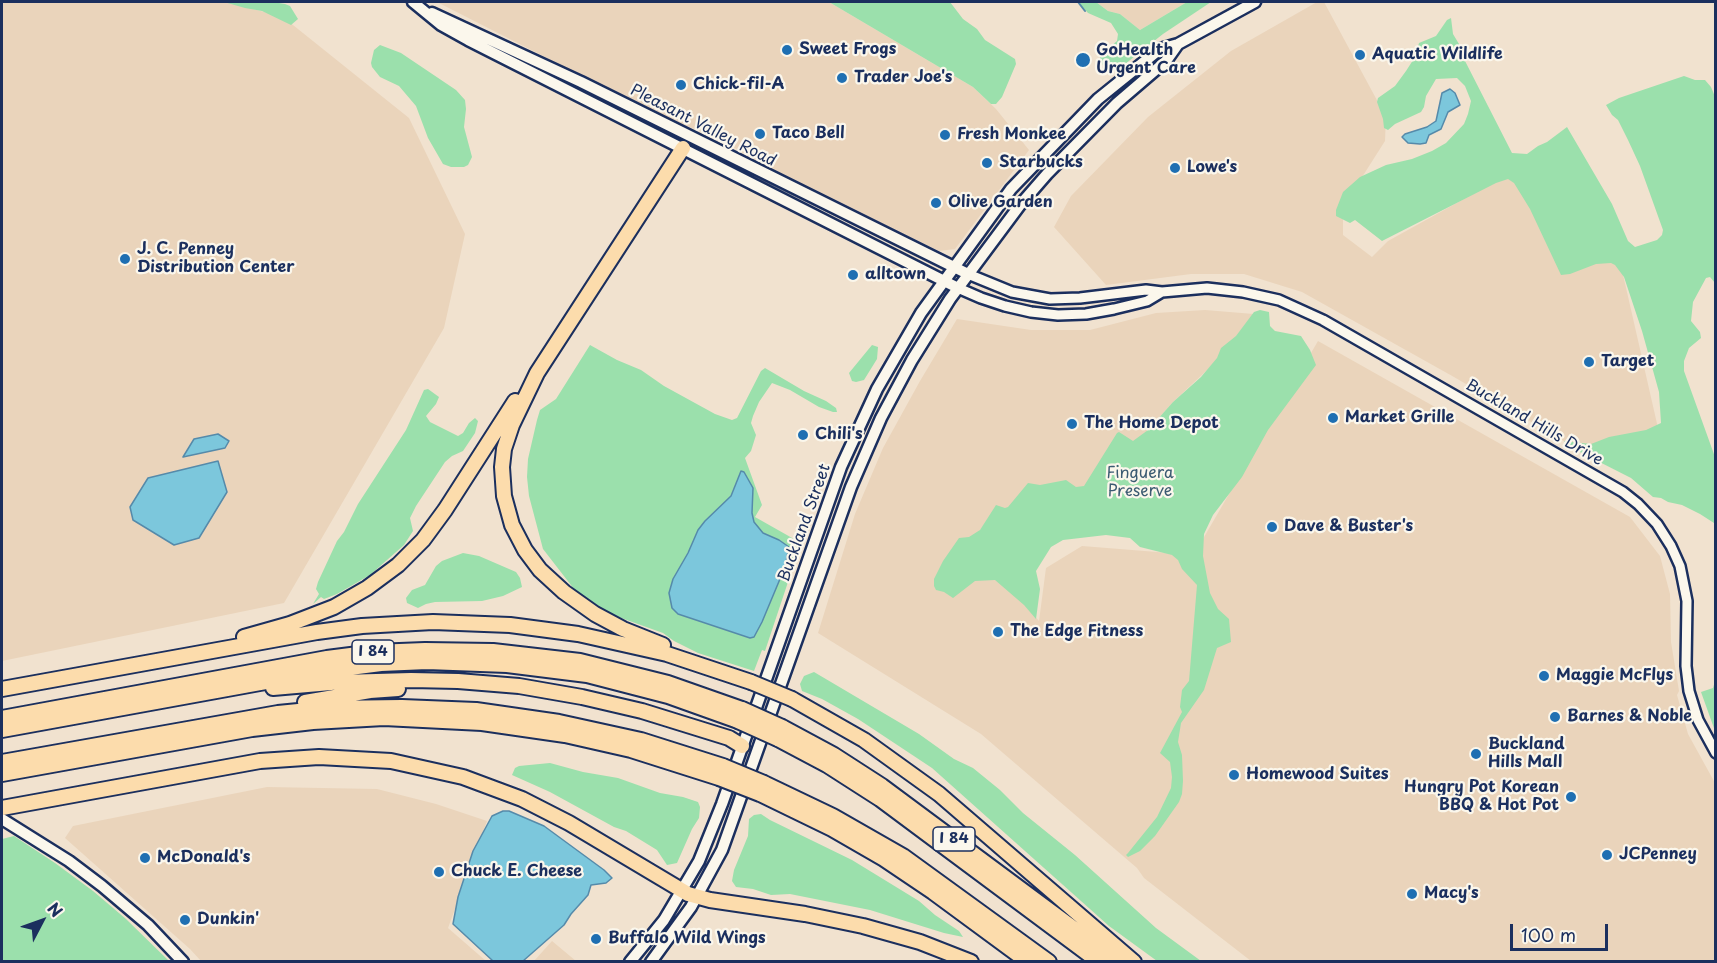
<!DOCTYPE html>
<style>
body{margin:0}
#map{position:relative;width:1717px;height:963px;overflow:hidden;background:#f1e2cf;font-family:"Playpen Sans",sans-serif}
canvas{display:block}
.frame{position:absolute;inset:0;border:3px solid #1b2f5e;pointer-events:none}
.north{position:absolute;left:12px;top:891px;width:60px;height:60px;-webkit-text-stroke:4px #fbf7ec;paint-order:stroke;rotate:49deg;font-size:16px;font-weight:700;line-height:24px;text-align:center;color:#1b2f5e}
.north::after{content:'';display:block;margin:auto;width:21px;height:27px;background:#1b2f5e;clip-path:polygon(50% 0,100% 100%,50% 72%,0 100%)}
.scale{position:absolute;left:1510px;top:924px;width:98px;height:27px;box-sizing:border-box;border:3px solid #1b2f5e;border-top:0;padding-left:8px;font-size:18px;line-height:21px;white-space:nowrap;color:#1b2f5e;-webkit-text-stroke:4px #fbf7ec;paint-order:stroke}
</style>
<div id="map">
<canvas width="1717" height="963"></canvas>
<div class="frame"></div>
<div class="north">N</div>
<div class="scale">100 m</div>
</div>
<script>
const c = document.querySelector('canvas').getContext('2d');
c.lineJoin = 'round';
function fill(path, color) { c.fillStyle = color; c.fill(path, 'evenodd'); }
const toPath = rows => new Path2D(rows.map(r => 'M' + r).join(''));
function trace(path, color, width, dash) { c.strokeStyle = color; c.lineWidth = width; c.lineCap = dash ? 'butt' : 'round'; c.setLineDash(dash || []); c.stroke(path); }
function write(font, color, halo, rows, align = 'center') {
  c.font = font + ' "Playpen Sans",sans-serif'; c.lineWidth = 4.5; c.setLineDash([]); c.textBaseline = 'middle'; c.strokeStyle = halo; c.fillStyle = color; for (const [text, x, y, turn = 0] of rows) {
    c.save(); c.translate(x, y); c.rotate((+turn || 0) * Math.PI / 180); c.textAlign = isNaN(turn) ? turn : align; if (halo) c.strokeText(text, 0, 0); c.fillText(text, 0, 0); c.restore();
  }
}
const built = toPath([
 [2,2,227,2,283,17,409,118,465,234,444,328,284,603,2,661],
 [437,2,829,2,973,87,996,109,1029,150,955,249,939,251,798,183,798,184,714,136,665,118],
 [1096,2,1187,2,1140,30,1120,14,1108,11],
 [1317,2,1324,2,1386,117,1385,141,1343,207,1343,235,1372,257,1388,241,1511,173,1619,257,1658,428,1593,458,1454,377,1302,292,1244,274,1191,274,1106,285,1054,227,1071,196,1148,117,1231,51],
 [1205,310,1266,315,1173,402,1148,430,1123,453,1084,498,1005,510,995,509,975,538,962,583,998,574,1039,621,1046,568,1082,546,1182,554,1200,544,1318,341,1630,517,1660,556,1670,594,1671,642,1679,691,1677,695,1688,734,1715,783,1715,961,1251,961,1144,878,1137,868,981,734,818,633,855,514,883,448,920,381,957,319,1031,330,1090,330,1156,313],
 [267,787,377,789,436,804,487,821,448,928,486,961,201,961,190,949,65,838,73,826],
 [552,941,576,961,534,961]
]);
const green = toPath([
 [224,2,273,2,285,4,290,6,298,19,291,25,262,11,245,8],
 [829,2,950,2,963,19,977,29,985,40,1015,59,1016,64,1002,97,996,104,991,104,973,87],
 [1078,2,1096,2,1108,11,1120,14,1140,30,1187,2,1211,2,1163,34,1120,68,1108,70,1100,62,1100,55,1117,41,1118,34,1111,23,1088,13],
 [1451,18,1453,34,1462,49,1464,59,1512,153,1527,154,1538,146,1547,142,1567,127,1612,204,1628,241,1635,247,1657,240,1662,235,1663,230,1640,166,1628,140,1618,120,1612,115,1606,105,1619,98,1684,76,1695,80,1705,80,1711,87,1716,99,1715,283,1710,277,1706,278,1693,302,1691,321,1700,332,1701,338,1689,348,1684,361,1684,371,1715,457,1715,530,1714,523,1700,514,1682,505,1668,502,1661,498,1653,497,1631,478,1568,446,1564,441,1591,444,1609,437,1646,430,1661,423,1659,392,1642,331,1624,277,1615,265,1611,263,1596,264,1570,274,1561,275,1530,209,1514,183,1508,179,1496,183,1382,241,1355,220,1350,223,1336,216,1336,210,1343,192,1360,177,1386,165,1412,159,1432,151,1446,143,1464,124,1468,114,1471,101,1465,86,1457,78,1436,79,1426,96,1424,107,1421,112,1395,124,1388,130,1384,128,1383,119,1377,102,1378,98,1395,86,1406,71,1415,57,1419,43,1436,36,1447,20],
 [380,45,401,53,456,90,465,100,466,109,464,127,472,157,468,165,464,167,451,167,443,164,428,138,416,106,399,86,380,77,372,67,371,63,374,50],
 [1260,310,1269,312,1270,326,1275,331,1301,336,1310,350,1316,365,1268,430,1242,477,1213,515,1204,534,1203,556,1210,593,1218,609,1229,619,1231,642,1217,648,1204,690,1181,723,1178,742,1182,755,1183,781,1182,794,1179,802,1155,836,1140,851,1128,857,1126,855,1128,853,1157,817,1171,788,1172,777,1170,762,1160,753,1182,712,1180,707,1182,690,1189,681,1197,585,1182,569,1178,560,1172,555,1140,547,1130,538,1106,535,1063,540,1051,547,1036,571,1040,589,1036,619,1024,605,995,580,975,581,953,598,944,592,936,590,934,586,934,579,943,561,959,538,969,537,980,530,996,505,1005,508,1008,507,1028,483,1040,485,1066,480,1076,487,1084,486,1117,433,1119,432,1133,441,1148,430,1173,402,1201,377,1217,358,1221,348,1236,336,1254,312],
 [590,345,617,360,641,370,664,386,715,414,732,420,737,418,761,371,765,368,804,391,826,401,836,408,837,412,833,412,819,407,790,390,772,383,759,402,753,416,751,423,756,435,751,451,745,458,762,505,755,517,801,543,765,651,762,650,754,671,698,653,674,641,663,633,610,614,574,589,543,549,529,496,527,477,528,459,537,420,540,410,556,399],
 [872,345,878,347,877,359,864,380,856,382,852,381,849,373],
 [428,389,439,397,436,404,426,416,430,422,458,436,463,433,469,423,475,418,478,421,475,433,463,451,452,456,445,462,416,506,410,518,413,531,404,545,370,575,337,594,324,599,321,597,313,604,319,594,316,589,318,582,337,541,344,532,358,504,406,430,424,390],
 [463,553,479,556,516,572,520,578,522,587,503,596,482,601,435,602,426,604,418,608,407,603,406,598,412,590,425,585,436,566,442,561],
 [814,672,919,734,954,759,973,768,1000,790,1023,813,1075,855,1156,928,1201,961,1157,961,1109,926,932,768,858,719,822,699,802,691,800,684,804,676],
 [1715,681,1715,731,1701,692,1713,688],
 [550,763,583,772,618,778,660,793,683,797,698,802,700,807,699,818,692,829,677,863,667,865,657,850,626,831,614,827,550,792,512,775,515,768,519,766],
 [761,814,770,820,852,860,919,901,935,915,959,931,963,937,944,933,870,910,790,894,771,895,753,889,736,887,732,881,734,870,748,836,749,819,754,815],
 [14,836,55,863,93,891,126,919,169,961,2,961,2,839]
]);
const water = toPath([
 [1450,89,1455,93,1460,105,1448,112,1441,129,1429,135,1426,143,1420,144,1408,143,1402,137,1405,134,1427,127,1436,121,1442,93,1450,89],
 [218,434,229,441,225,448,183,457,194,439,218,434],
 [218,461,227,492,199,538,174,545,133,520,130,507,148,478,218,461],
 [741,471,744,472,753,488,752,513,754,522,763,533,779,540,789,547,785,567,762,622,754,637,750,638,678,614,672,608,669,593,673,579,688,553,698,530,705,521,731,496,741,471],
 [503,811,509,811,544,826,604,870,612,878,606,883,591,885,588,895,571,914,564,925,523,961,493,961,453,924,458,897,473,851,492,816,503,811]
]);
const stream = toPath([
 [1078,2,1085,11]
]);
const tertiary = toPath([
 [968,274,1012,292,1050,299,1080,298,1146,290,1162,292,1207,288,1243,292,1279,300,1323,320,1623,492,1638,504,1657,524,1671,546,1680,566,1687,601,1686,666,1689,691,1698,720,1716,753],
 [958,288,981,298,1005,306,1031,312,1058,315,1086,314,1114,309,1147,301,1162,292]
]);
const secondary = toPath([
 [413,2,441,25,468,40,958,288],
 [432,13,581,82,968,274],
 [2,819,69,861,102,886,148,925,183,962],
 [630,962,664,920,699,861,722,804,841,467,877,389,921,313,1011,189,1098,99,1160,49,1178,44,1255,2],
 [651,962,691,907,722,850,851,487,881,418,912,360,950,299,1020,205,1047,174,1117,103,1166,61,1178,44]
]);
const motorway = toPath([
 [244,637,290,624,334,607,367,588,398,565,423,540,445,510,515,401],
 [663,645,623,629,595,614,564,592,540,570,525,550,512,525,504,496,502,467,504,449,512,425,537,373,683,148],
 [273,688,342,682,411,680,458,681,519,686,582,697,642,711,729,738,742,746],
 [2,689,317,632,362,626,433,622,510,625,578,634,667,654,751,682],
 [792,699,864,740,939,794,1134,962],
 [305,702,370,691,398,689],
 [2,718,327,658,374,652,425,650,493,651,580,661,668,683,742,709],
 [782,727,834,755,882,786,1119,962],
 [2,730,326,671,381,664,427,662,507,665,587,675,668,696,738,721],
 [778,739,827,765,880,799,1099,962],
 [2,762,278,713,329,708,402,707,476,710,559,722,641,740,723,766],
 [2,774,252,729,313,722,384,718,482,723,565,735,631,750,719,778],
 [764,783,833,816,903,856,1049,962],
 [760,794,832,829,884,859,933,892,1028,962],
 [2,808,260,761,319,757,391,761,463,777,522,799,569,823,688,894,710,900,805,914,863,926,920,942,971,962]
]);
const motorwayBridge = toPath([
 [751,682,792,699],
 [742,709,782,727],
 [738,721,778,739],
 [723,766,764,783],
 [719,778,760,794]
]);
const markers = [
 [787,50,6,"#1f6fb2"],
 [1360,55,6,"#1f6fb2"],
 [1083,60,8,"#1f6fb2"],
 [842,78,6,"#1f6fb2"],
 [681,85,6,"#1f6fb2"],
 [760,134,6,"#1f6fb2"],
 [945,135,6,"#1f6fb2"],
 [987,163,6,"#1f6fb2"],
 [1175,168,6,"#1f6fb2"],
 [936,203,6,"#1f6fb2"],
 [125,259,6,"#1f6fb2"],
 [853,275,6,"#1f6fb2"],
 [1589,362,6,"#1f6fb2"],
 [1333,418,6,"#1f6fb2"],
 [1072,424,6,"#1f6fb2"],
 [803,435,6,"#1f6fb2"],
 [1272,527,6,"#1f6fb2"],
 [998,632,6,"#1f6fb2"],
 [1544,676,6,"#1f6fb2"],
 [1555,717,6,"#1f6fb2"],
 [1476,754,6,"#1f6fb2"],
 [1234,775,6,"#1f6fb2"],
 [1571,797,6,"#1f6fb2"],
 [1607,855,6,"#1f6fb2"],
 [145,858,6,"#1f6fb2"],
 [439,872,6,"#1f6fb2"],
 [1412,894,6,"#1f6fb2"],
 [185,920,6,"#1f6fb2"],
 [596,939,6,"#1f6fb2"]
];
const shields = [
 [373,652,42],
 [954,839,42]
];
const shieldNames = [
 ["I 84",373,652],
 ["I 84",954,839]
];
const poiNames = [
 ["Sweet Frogs",799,50],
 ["GoHealth",1096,51],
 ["Urgent Care",1096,69],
 ["Aquatic Wildlife",1372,55],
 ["Trader Joe's",854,78],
 ["Chick-fil-A",693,85],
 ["Taco Bell",772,134],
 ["Fresh Monkee",957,135],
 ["Starbucks",999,163],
 ["Lowe's",1187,168],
 ["Olive Garden",948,203],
 ["J. C. Penney",137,250],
 ["Distribution Center",137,268],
 ["alltown",865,275],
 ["Target",1601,362],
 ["Market Grille",1345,418],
 ["The Home Depot",1084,424],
 ["Chili's",815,435],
 ["Dave & Buster's",1284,527],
 ["The Edge Fitness",1010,632],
 ["Maggie McFlys",1556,676],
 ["Barnes & Noble",1567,717],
 ["Buckland",1488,745],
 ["Hills Mall",1488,763],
 ["Homewood Suites",1246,775],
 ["Hungry Pot Korean",1559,788,"right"],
 ["BBQ & Hot Pot",1559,806,"right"],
 ["JCPenney",1619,855],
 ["McDonald's",157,858],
 ["Chuck E. Cheese",451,872],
 ["Macy's",1424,894],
 ["Dunkin'",197,920],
 ["Buffalo Wild Wings",608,939]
];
const streetNames = [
 ["Pleasant Valley Road",703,126,27],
 ["Buckland Hills Drive",1534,423,30],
 ["Buckland Street",805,523,-70]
];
const parkNames = [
 ["Finguera",1140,474],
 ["Preserve",1140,492]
];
fill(built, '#ead4bb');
fill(green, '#9be0ac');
fill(water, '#7cc7dc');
trace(water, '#558aaa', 1.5);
trace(stream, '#558aaa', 2);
trace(tertiary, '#1b2f5e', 14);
trace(secondary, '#1b2f5e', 15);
trace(motorway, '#1b2f5e', 18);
trace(tertiary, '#fbf7ec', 9);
trace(secondary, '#fbf7ec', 10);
trace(motorway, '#fcdcac', 14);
trace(motorwayBridge, '#1b2f5e', 18, []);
trace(motorwayBridge, '#fcdcac', 14);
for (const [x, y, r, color] of markers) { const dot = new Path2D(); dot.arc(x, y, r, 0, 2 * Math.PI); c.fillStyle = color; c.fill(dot); trace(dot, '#fbf7ec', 2); }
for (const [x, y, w] of shields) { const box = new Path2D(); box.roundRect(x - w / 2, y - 12, w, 24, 4.5); c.fillStyle = '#fbf7ec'; c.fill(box); trace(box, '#1b2f5e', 1.5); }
write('bold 15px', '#1b2f5e', null, shieldNames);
write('bold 16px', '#1b2f5e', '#fbf7ec', poiNames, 'left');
write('16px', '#1b2f5e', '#fbf7ec', streetNames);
write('16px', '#3b5b72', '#fbf7ec', parkNames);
</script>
